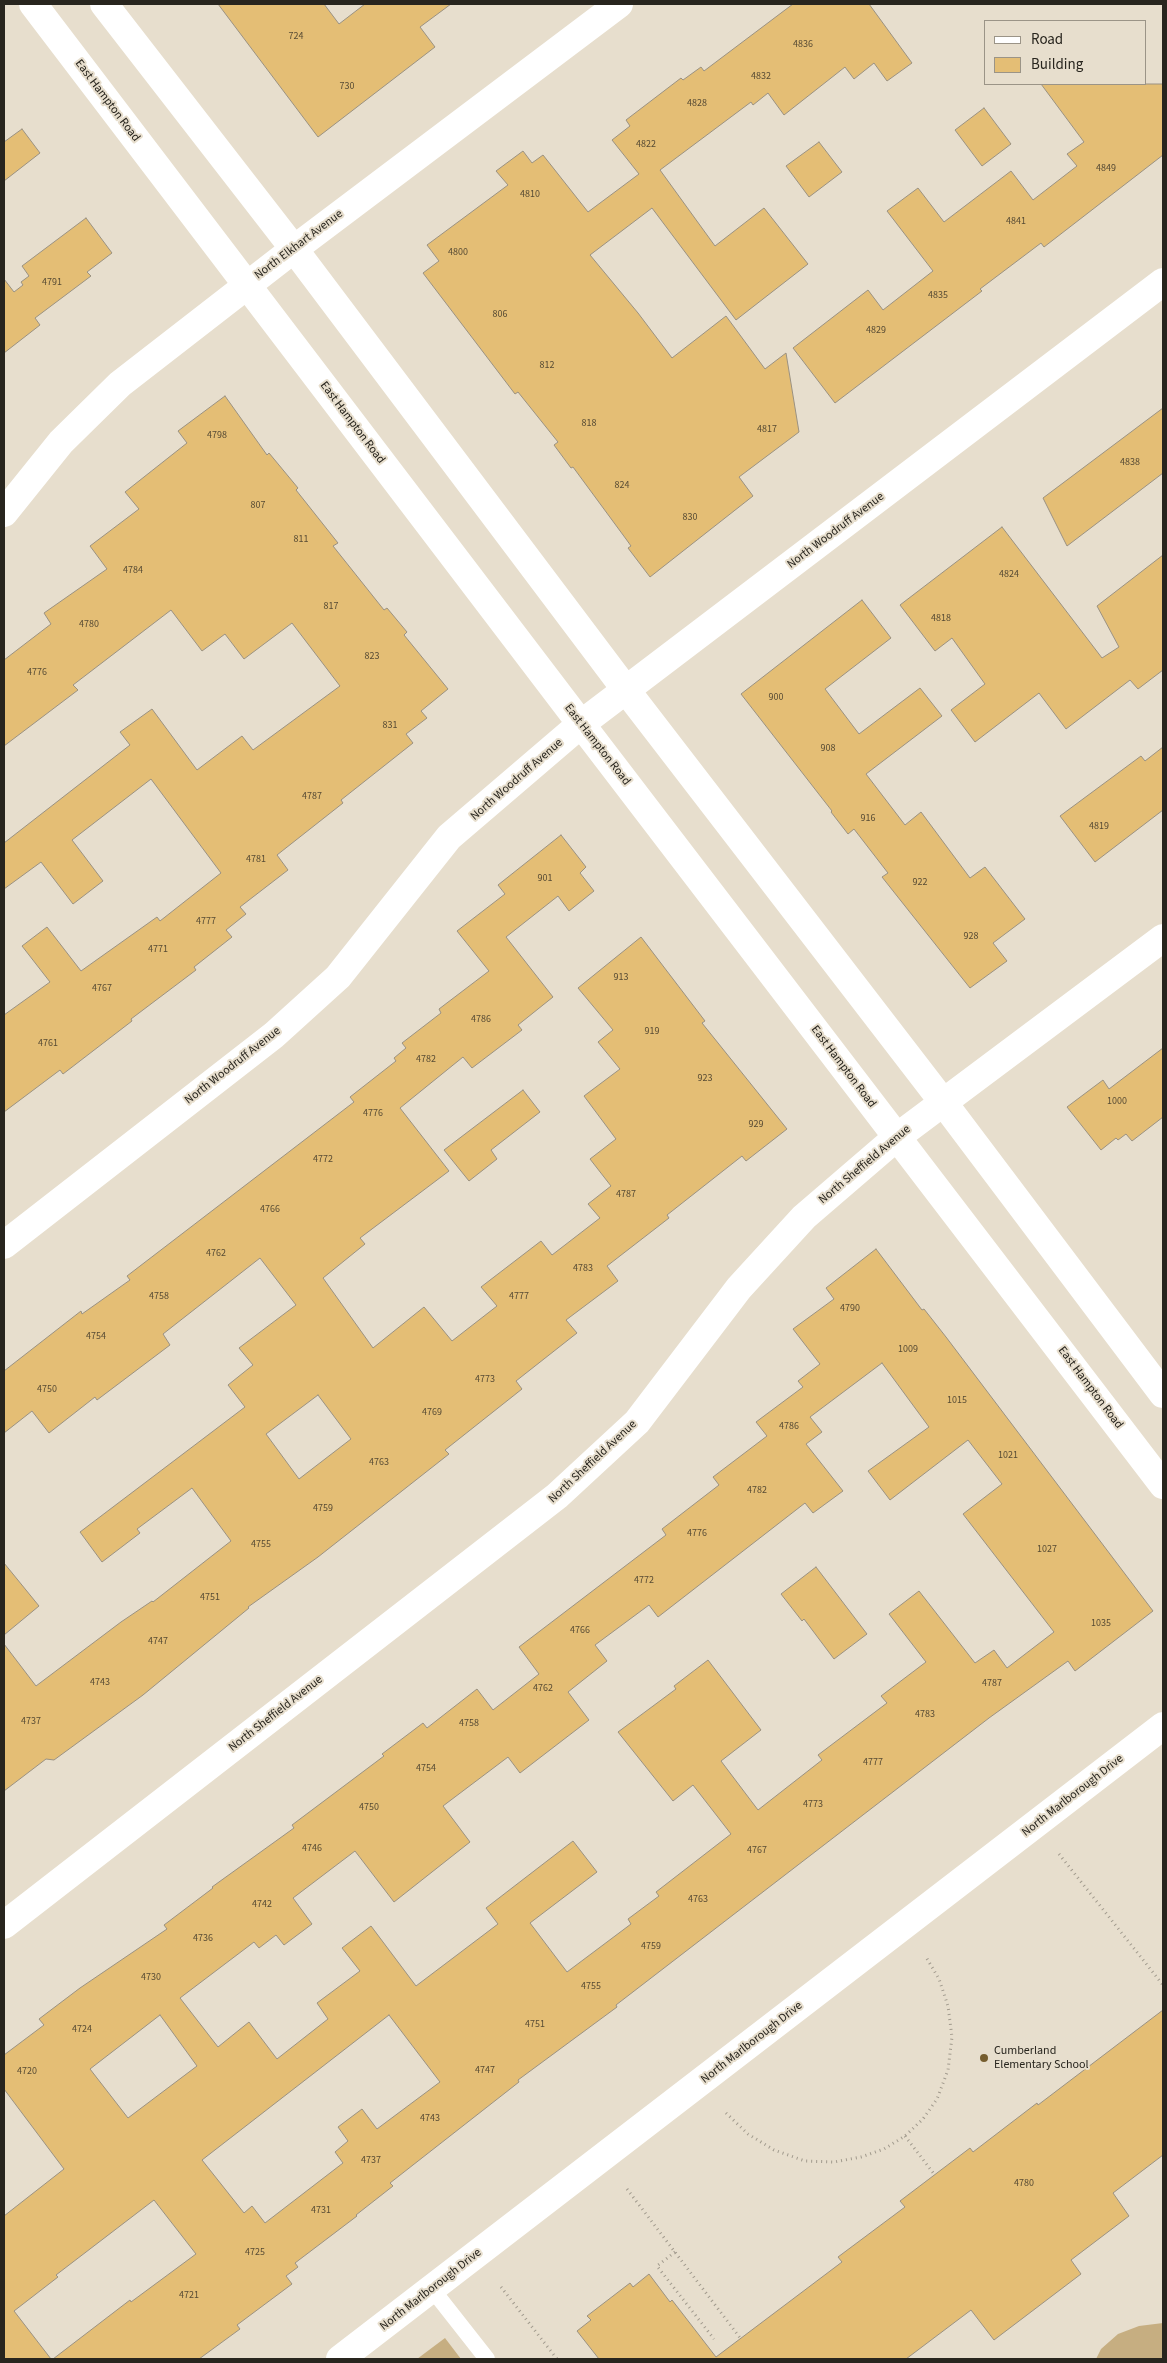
<!DOCTYPE html>
<style>
body{margin:0}
#map{position:relative;width:1167px;height:2363px;overflow:hidden;background:#e7decd;font-family:"Source Sans 3",sans-serif}
canvas{display:block}
.frame{position:absolute;inset:0;border:5px solid #28251e;pointer-events:none}
.legend{position:absolute;left:984px;top:20px;width:162px;height:65px;box-sizing:border-box;background:#e7decd;border:1px solid #9b9487;margin:0;padding:6px 9px;list-style:none;font-size:15px;color:#28251e}
.legend li{display:flex;align-items:center;gap:10px;height:25px}
.legend b{width:25px;border:1px solid #9b9487}
</style>
<div id="map">
<canvas width="1167" height="2363"></canvas>
<div class="frame"></div>
<ul class="legend">
<li><b style="height:6px;background:#fff"></b>Road</li>
<li><b style="height:14px;background:#e4be75"></b>Building</li>
</ul>
</div>
<script>
const c = document.querySelector('canvas').getContext('2d');
c.lineJoin = 'round';
function fill(path, color) { c.fillStyle = color; c.fill(path, 'evenodd'); }
const toPath = rows => new Path2D(rows.map(r => 'M' + r).join(''));
function trace(path, color, width, dash) { c.strokeStyle = color; c.lineWidth = width; c.lineCap = dash ? 'butt' : 'round'; c.setLineDash(dash || []); c.stroke(path); }
function write(font, color, halo, rows, align = 'center') {
  c.font = font + ' "Source Sans 3",sans-serif'; c.lineWidth = 4; c.setLineDash([]); c.textBaseline = 'middle'; c.strokeStyle = halo; c.fillStyle = color; for (const [text, x, y, turn = 0] of rows) {
    c.save(); c.translate(x, y); c.rotate((+turn || 0) * Math.PI / 180); c.textAlign = isNaN(turn) ? turn : align; if (halo) c.strokeText(text, 0, 0); c.fillText(text, 0, 0); c.restore();
  }
}
const green = toPath([
 [1163,2323,1163,2359,1096,2359,1101,2349,1118,2334,1139,2326],
 [445,2338,461,2359,417,2359]
]);
const building = toPath([
 [218,4,324,4,339,24,365,4,451,4,420,27,435,47,318,137,218,4],
 [793,4,869,4,912,63,887,81,874,63,854,79,845,67,784,115,768,93,753,105,751,102,660,170,715,246,764,208,808,264,736,320,652,208,590,255,638,313,672,358,726,316,765,369,786,353,799,432,739,477,753,496,650,577,628,548,631,546,626,539,573,467,571,468,554,445,558,442,518,392,515,394,423,273,439,261,427,245,508,185,496,171,523,151,532,163,543,155,588,212,639,174,612,140,630,126,626,120,681,78,683,80,701,67,704,71,793,4],
 [1041,84,1163,84,1163,155,1044,247,1041,243,980,289,982,291,835,403,793,348,868,290,883,310,933,271,887,211,918,188,944,222,1011,171,1033,200,1077,166,1067,154,1084,142,1041,84],
 [984,108,1011,144,982,166,955,130,984,108],
 [22,129,40,153,4,181,4,142,22,129],
 [819,142,842,172,809,197,786,166,819,142],
 [86,218,112,253,87,272,91,276,35,318,40,325,4,353,4,279,14,292,23,285,21,282,29,276,22,266,86,218],
 [225,396,267,455,269,453,298,488,296,490,338,543,333,546,384,610,387,608,407,632,404,635,448,689,421,711,427,718,406,734,413,743,341,800,343,803,277,855,288,870,240,907,246,914,226,930,232,937,194,967,196,970,131,1019,132,1021,63,1074,60,1070,4,1112,4,1015,50,982,22,946,47,927,81,971,157,917,160,921,221,873,151,779,72,840,103,881,73,904,41,862,4,889,4,843,130,745,120,732,152,709,197,770,242,736,253,750,340,686,292,623,244,659,225,634,202,651,171,610,73,685,78,690,4,746,4,660,51,624,44,613,107,569,90,546,139,509,125,492,187,443,178,431,225,396],
 [1163,408,1163,473,1067,546,1043,498,1163,408],
 [1002,527,1102,658,1119,647,1097,606,1163,555,1163,670,1138,689,1130,680,1066,729,1039,693,975,742,951,710,985,684,952,638,935,651,900,605,1002,527],
 [862,600,891,638,825,689,859,734,920,688,942,716,866,774,905,825,921,812,970,878,985,867,1025,919,993,943,1007,961,970,988,882,877,888,873,854,829,848,834,831,812,832,811,741,694,862,600],
 [1163,747,1163,810,1095,862,1060,816,1141,756,1145,761,1163,747],
 [561,835,586,867,580,873,594,891,569,911,558,896,506,937,553,997,518,1025,522,1030,472,1068,463,1057,400,1108,449,1171,360,1238,365,1244,323,1278,373,1348,424,1307,452,1341,497,1306,481,1287,541,1241,552,1255,600,1218,588,1204,611,1186,590,1159,616,1139,584,1096,620,1069,598,1042,613,1030,578,988,641,937,705,1021,702,1023,787,1129,746,1161,742,1156,667,1215,669,1218,607,1266,618,1281,566,1320,577,1333,516,1381,522,1389,445,1450,449,1454,318,1557,248,1607,249,1608,143,1695,54,1760,46,1759,4,1791,4,1644,36,1686,121,1622,152,1601,153,1602,231,1541,192,1488,137,1529,140,1533,102,1562,80,1532,245,1407,228,1385,253,1365,239,1348,296,1305,260,1258,163,1334,170,1345,97,1400,95,1397,49,1433,32,1411,4,1433,4,1371,81,1311,82,1314,130,1280,127,1276,354,1102,350,1097,396,1061,394,1058,406,1048,402,1043,441,1013,439,1009,489,971,457,931,505,894,498,885,561,835],
 [318,1395,351,1439,299,1479,266,1434,318,1395],
 [1163,1048,1163,1117,1132,1141,1126,1134,1118,1140,1116,1138,1101,1150,1067,1107,1103,1080,1109,1089,1163,1048],
 [523,1090,540,1112,491,1150,497,1159,469,1181,444,1150,523,1090],
 [876,1249,922,1310,924,1309,946,1337,1153,1611,1075,1671,1068,1661,989,1718,616,2005,617,2007,518,2080,519,2082,390,2183,393,2186,356,2215,357,2216,295,2263,298,2267,286,2276,292,2284,237,2325,240,2329,199,2359,53,2359,130,2300,131,2302,196,2254,154,2200,56,2275,58,2277,14,2311,51,2359,4,2359,4,2216,64,2169,4,2089,4,2055,44,2025,39,2019,80,1988,167,1929,164,1925,213,1888,212,1887,294,1828,292,1825,384,1756,382,1754,423,1723,427,1728,477,1689,493,1710,539,1674,519,1647,666,1535,662,1529,719,1485,713,1477,767,1436,756,1422,803,1387,798,1381,820,1364,793,1329,834,1299,826,1288,876,1249],
 [882,1363,929,1427,868,1471,890,1500,968,1440,1002,1484,963,1514,1054,1632,1007,1668,994,1650,975,1663,919,1591,889,1614,926,1662,881,1696,887,1703,818,1755,822,1760,758,1810,721,1761,761,1730,708,1660,674,1686,676,1689,618,1732,673,1801,693,1785,731,1834,656,1892,659,1896,628,1919,631,1924,567,1972,530,1923,597,1872,573,1841,486,1908,498,1924,416,1986,371,1926,342,1948,360,1971,317,2003,328,2019,277,2059,249,2022,218,2047,180,1998,254,1942,259,1948,276,1935,284,1945,312,1924,293,1898,355,1851,394,1902,470,1842,443,1806,508,1757,520,1773,589,1720,568,1692,607,1661,595,1645,649,1605,658,1617,805,1503,813,1513,843,1491,806,1444,822,1432,810,1417,882,1363],
 [160,2015,197,2066,128,2118,90,2069,160,2015],
 [389,2015,440,2082,377,2129,362,2109,338,2127,348,2141,335,2152,343,2163,265,2223,252,2206,244,2213,202,2160,389,2015],
 [4,1563,39,1606,4,1635,4,1563],
 [816,1567,867,1634,834,1659,804,1619,802,1621,781,1594,816,1567],
 [1163,2010,1163,2155,1113,2193,1129,2216,1071,2260,1081,2274,994,2340,971,2310,906,2359,599,2359,577,2331,591,2320,587,2316,630,2283,633,2287,649,2274,670,2302,672,2300,716,2357,842,2262,838,2257,905,2207,900,2201,970,2148,973,2152,1037,2103,1038,2105,1163,2010]
]);
const path = toPath([
 [1059,1854,1163,1985],
 [726,2113,748,2134,774,2150,805,2161,834,2162,861,2157,884,2149,905,2136,923,2119,937,2099,948,2070,952,2037,948,2006,939,1979,926,1957],
 [905,2136,934,2174],
 [627,2189,741,2339],
 [675,2252,657,2266,714,2339],
 [501,2287,557,2359]
]);
const service = toPath([
 [432,2289,487,2359]
]);
const minor = toPath([
 [4,513,61,442,120,384,294,249,619,4],
 [4,1245,274,1035,338,977,449,837,581,724,1163,282],
 [4,1925,557,1496,637,1422,739,1288,804,1217,897,1137,1163,938],
 [340,2359,1163,1726]
]);
const secondary = toPath([
 [33,4,581,724,1163,1485],
 [104,4,294,249,626,690,943,1102,1163,1394]
]);
const markers = [
 [984,2058,5,"#755d2e"]
];
const numberNames = [
 ["724",296,37],
 ["4836",803,45],
 ["4832",761,77],
 ["730",347,87],
 ["4828",697,104],
 ["4822",646,145],
 ["4849",1106,169],
 ["4810",530,195],
 ["4841",1016,222],
 ["4800",458,253],
 ["4791",52,283],
 ["4835",938,296],
 ["806",500,315],
 ["4829",876,331],
 ["812",547,366],
 ["818",589,424],
 ["4817",767,430],
 ["4798",217,436],
 ["4838",1130,463],
 ["824",622,486],
 ["807",258,506],
 ["830",690,518],
 ["811",301,540],
 ["4784",133,571],
 ["4824",1009,575],
 ["817",331,607],
 ["4818",941,619],
 ["4780",89,625],
 ["823",372,657],
 ["4776",37,673],
 ["900",776,698],
 ["831",390,726],
 ["908",828,749],
 ["4787",312,797],
 ["916",868,819],
 ["4819",1099,827],
 ["4781",256,860],
 ["901",545,879],
 ["922",920,883],
 ["4777",206,922],
 ["928",971,937],
 ["4771",158,950],
 ["913",621,978],
 ["4767",102,989],
 ["4786",481,1020],
 ["919",652,1032],
 ["4761",48,1044],
 ["4782",426,1060],
 ["923",705,1079],
 ["1000",1117,1102],
 ["4776",373,1114],
 ["929",756,1125],
 ["4772",323,1160],
 ["4787",626,1195],
 ["4766",270,1210],
 ["4762",216,1254],
 ["4783",583,1269],
 ["4758",159,1297],
 ["4777",519,1297],
 ["4790",850,1309],
 ["4754",96,1337],
 ["1009",908,1350],
 ["4773",485,1380],
 ["4750",47,1390],
 ["1015",957,1401],
 ["4769",432,1413],
 ["4786",789,1427],
 ["1021",1008,1456],
 ["4763",379,1463],
 ["4782",757,1491],
 ["4759",323,1509],
 ["4776",697,1534],
 ["4755",261,1545],
 ["1027",1047,1550],
 ["4772",644,1581],
 ["4751",210,1598],
 ["1035",1101,1624],
 ["4766",580,1631],
 ["4747",158,1642],
 ["4743",100,1683],
 ["4787",992,1684],
 ["4762",543,1689],
 ["4783",925,1715],
 ["4737",31,1722],
 ["4758",469,1724],
 ["4777",873,1763],
 ["4754",426,1769],
 ["4773",813,1805],
 ["4750",369,1808],
 ["4746",312,1849],
 ["4767",757,1851],
 ["4763",698,1900],
 ["4742",262,1905],
 ["4736",203,1939],
 ["4759",651,1947],
 ["4730",151,1978],
 ["4755",591,1987],
 ["4751",535,2025],
 ["4724",82,2030],
 ["4747",485,2071],
 ["4720",27,2072],
 ["4743",430,2119],
 ["4737",371,2161],
 ["4780",1024,2184],
 ["4731",321,2211],
 ["4725",255,2253],
 ["4721",189,2296]
];
const streetNames = [
 ["East Hampton Road",107,101,53],
 ["North Elkhart Avenue",299,245,-37],
 ["East Hampton Road",352,423,53],
 ["North Woodruff Avenue",836,531,-37],
 ["East Hampton Road",597,745,52],
 ["North Woodruff Avenue",517,780,-41],
 ["North Woodruff Avenue",233,1066,-38],
 ["East Hampton Road",843,1067,53],
 ["North Sheffield Avenue",865,1165,-40],
 ["East Hampton Road",1090,1388,53],
 ["North Sheffield Avenue",593,1462,-43],
 ["North Sheffield Avenue",276,1714,-38],
 ["North Marlborough Drive",1073,1796,-38],
 ["North Marlborough Drive",752,2043,-38],
 ["North Marlborough Drive",431,2290,-38]
];
const poiNames = [
 ["Cumberland",994,2051],
 ["Elementary School",994,2065]
];
fill(green, '#c6ae81');
fill(building, '#e4be75');
trace(building, '#9a9181', 1);
trace(path, '#a19a8d', 3, [1, 4]);
trace(service, '#fff', 16);
trace(minor, '#fff', 28);
trace(secondary, '#fff', 28);
for (const [x, y, r, color] of markers) { const dot = new Path2D(); dot.arc(x, y, r, 0, 2 * Math.PI); c.fillStyle = color; c.fill(dot); trace(dot, '#e7decd', 2); }
write('10px', '#574b34', null, numberNames);
write('12px', '#28251e', '#e7decd', streetNames);
write('12px', '#28251e', '#e7decd', poiNames, 'left');
</script>
